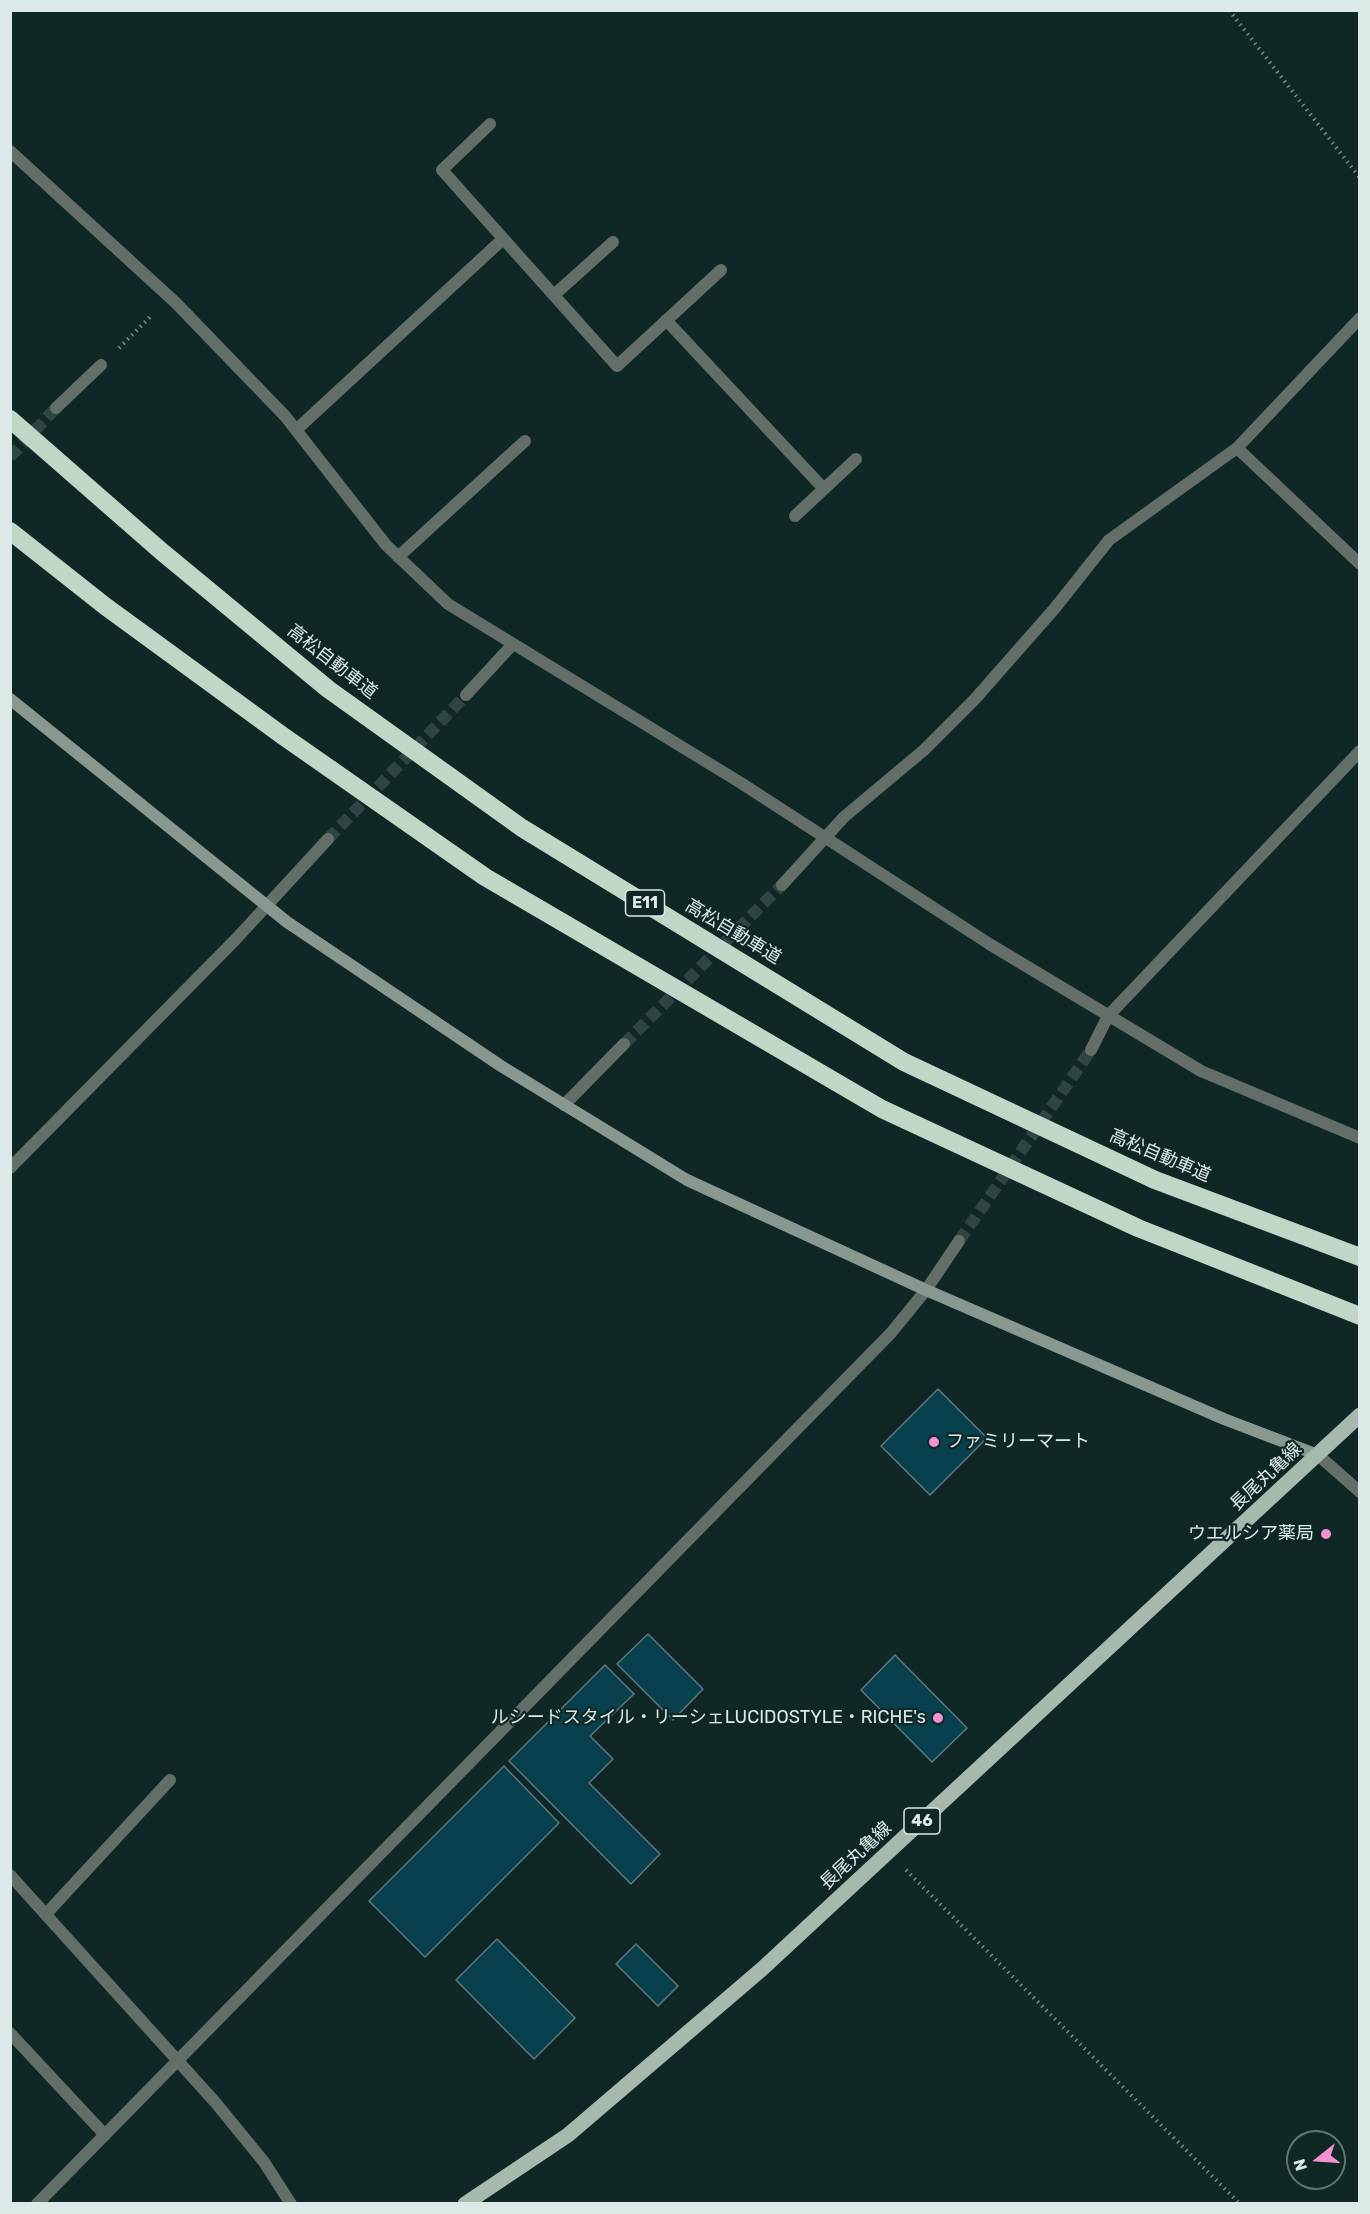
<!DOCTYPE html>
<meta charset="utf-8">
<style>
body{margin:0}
#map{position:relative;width:1370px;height:2214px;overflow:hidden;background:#0f2826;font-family:Rubik,sans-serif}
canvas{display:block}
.frame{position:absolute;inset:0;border:12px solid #dbeae8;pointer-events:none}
.north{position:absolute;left:1286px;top:2130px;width:60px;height:60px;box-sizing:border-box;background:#0f2826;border:2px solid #617674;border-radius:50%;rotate:253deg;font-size:16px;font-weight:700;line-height:24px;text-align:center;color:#dbeae8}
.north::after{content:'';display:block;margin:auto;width:21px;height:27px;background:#f491d3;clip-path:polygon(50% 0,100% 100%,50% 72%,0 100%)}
</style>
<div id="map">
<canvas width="1370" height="2214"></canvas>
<div class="frame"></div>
<div class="north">N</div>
</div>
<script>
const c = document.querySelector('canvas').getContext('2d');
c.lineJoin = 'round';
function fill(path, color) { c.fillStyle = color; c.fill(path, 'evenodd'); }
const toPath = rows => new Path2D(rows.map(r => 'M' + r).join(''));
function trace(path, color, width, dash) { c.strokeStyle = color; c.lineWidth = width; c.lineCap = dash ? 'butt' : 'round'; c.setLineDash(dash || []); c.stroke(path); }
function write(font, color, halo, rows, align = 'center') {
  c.font = font + ' Rubik,"Noto Sans JP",sans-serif'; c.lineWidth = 4.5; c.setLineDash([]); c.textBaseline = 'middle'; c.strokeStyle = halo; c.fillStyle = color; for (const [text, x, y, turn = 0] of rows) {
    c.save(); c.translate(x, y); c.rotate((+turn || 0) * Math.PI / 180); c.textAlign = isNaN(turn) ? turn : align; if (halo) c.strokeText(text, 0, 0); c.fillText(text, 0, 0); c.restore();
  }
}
const building = toPath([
 [938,1389,987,1438,930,1495,881,1446,938,1389],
 [648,1634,703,1689,673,1720,617,1664,648,1634],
 [895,1655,967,1728,932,1762,861,1690,895,1655],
 [605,1665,634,1694,590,1736,613,1759,589,1783,660,1854,631,1884,509,1761,605,1665],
 [504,1766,559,1823,425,1957,369,1901,504,1766],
 [497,1939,575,2018,534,2059,456,1980,497,1939],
 [636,1944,678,1986,658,2006,616,1964,636,1944]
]);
const streetTunnel = toPath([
 [10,457,56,408],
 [328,839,466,695],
 [624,1044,782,885],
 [959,1241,1091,1050]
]);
const path = toPath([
 [1229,10,1360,178],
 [119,348,152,315],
 [906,1870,1240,2204]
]);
const street = toPath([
 [490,124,442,170,617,366,721,270],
 [10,151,176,303,285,416,386,545,448,604,741,783,991,945,1201,1071,1360,1138],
 [554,295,613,242],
 [1360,318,1237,448,1360,564],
 [666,320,824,489],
 [56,408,101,365],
 [296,430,503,239],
 [795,516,856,459],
 [398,557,525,441],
 [466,695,513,644],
 [782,885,844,817,924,750,975,699,1055,608,1109,540,1237,448],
 [1091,1050,1108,1016,1360,751],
 [564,1105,624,1044],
 [10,1168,236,939,328,839],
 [1318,1455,1360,1492],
 [10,1875,215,2102,264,2162,291,2204],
 [46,1914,170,1780],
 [10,2033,105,2135],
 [37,2204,891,1333,926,1290,959,1241]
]);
const secondary = toPath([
 [10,699,287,922,501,1066,687,1180,926,1290,1224,1419,1318,1455]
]);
const primary = toPath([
 [465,2204,568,2135,762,1969,1360,1415]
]);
const highway = toPath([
 [10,419,161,551,328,689,522,828,904,1062,1155,1180,1360,1257],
 [10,531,105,606,283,736,485,877,882,1109,1138,1228,1360,1316]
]);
const markers = [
 [934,1442,6,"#f491d3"],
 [1326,1534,6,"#f491d3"],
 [938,1718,6,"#f491d3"]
];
const shields = [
 [645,903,39],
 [922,1821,36]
];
const shieldNames = [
 ["E11",645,903],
 ["46",922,1821]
];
const streetNames = [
 ["高松自動車道",332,662,38],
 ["高松自動車道",733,932,31],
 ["高松自動車道",1160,1156,23],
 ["長尾丸亀線",1266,1477,-43],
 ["長尾丸亀線",856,1856,-43]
];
const poiNames = [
 ["ファミリーマート",946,1442,"left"],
 ["ウエルシア薬局",1314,1534],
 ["ルシードスタイル・リーシェLUCIDOSTYLE・RICHE's",926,1718]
];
fill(building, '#09404d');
trace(building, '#5f7880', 1.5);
trace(streetTunnel, '#2e4543', 12, [12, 6]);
trace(path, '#768a88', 4, [1.5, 4.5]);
trace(street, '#646e68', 12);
trace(secondary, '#89988f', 12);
trace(primary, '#a6b9ad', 15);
trace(highway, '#c0d7c8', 18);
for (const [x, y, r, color] of markers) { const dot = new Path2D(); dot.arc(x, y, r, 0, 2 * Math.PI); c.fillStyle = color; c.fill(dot); trace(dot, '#0f2826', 2); }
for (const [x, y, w] of shields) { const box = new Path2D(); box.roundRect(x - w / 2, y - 13, w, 26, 4.5); c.fillStyle = '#0f2826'; c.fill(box); trace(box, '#dbeae8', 1.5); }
write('bold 16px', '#dbeae8', null, shieldNames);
write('18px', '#dbeae8', '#0f2826', streetNames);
write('18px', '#dbeae8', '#0f2826', poiNames, 'right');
</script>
